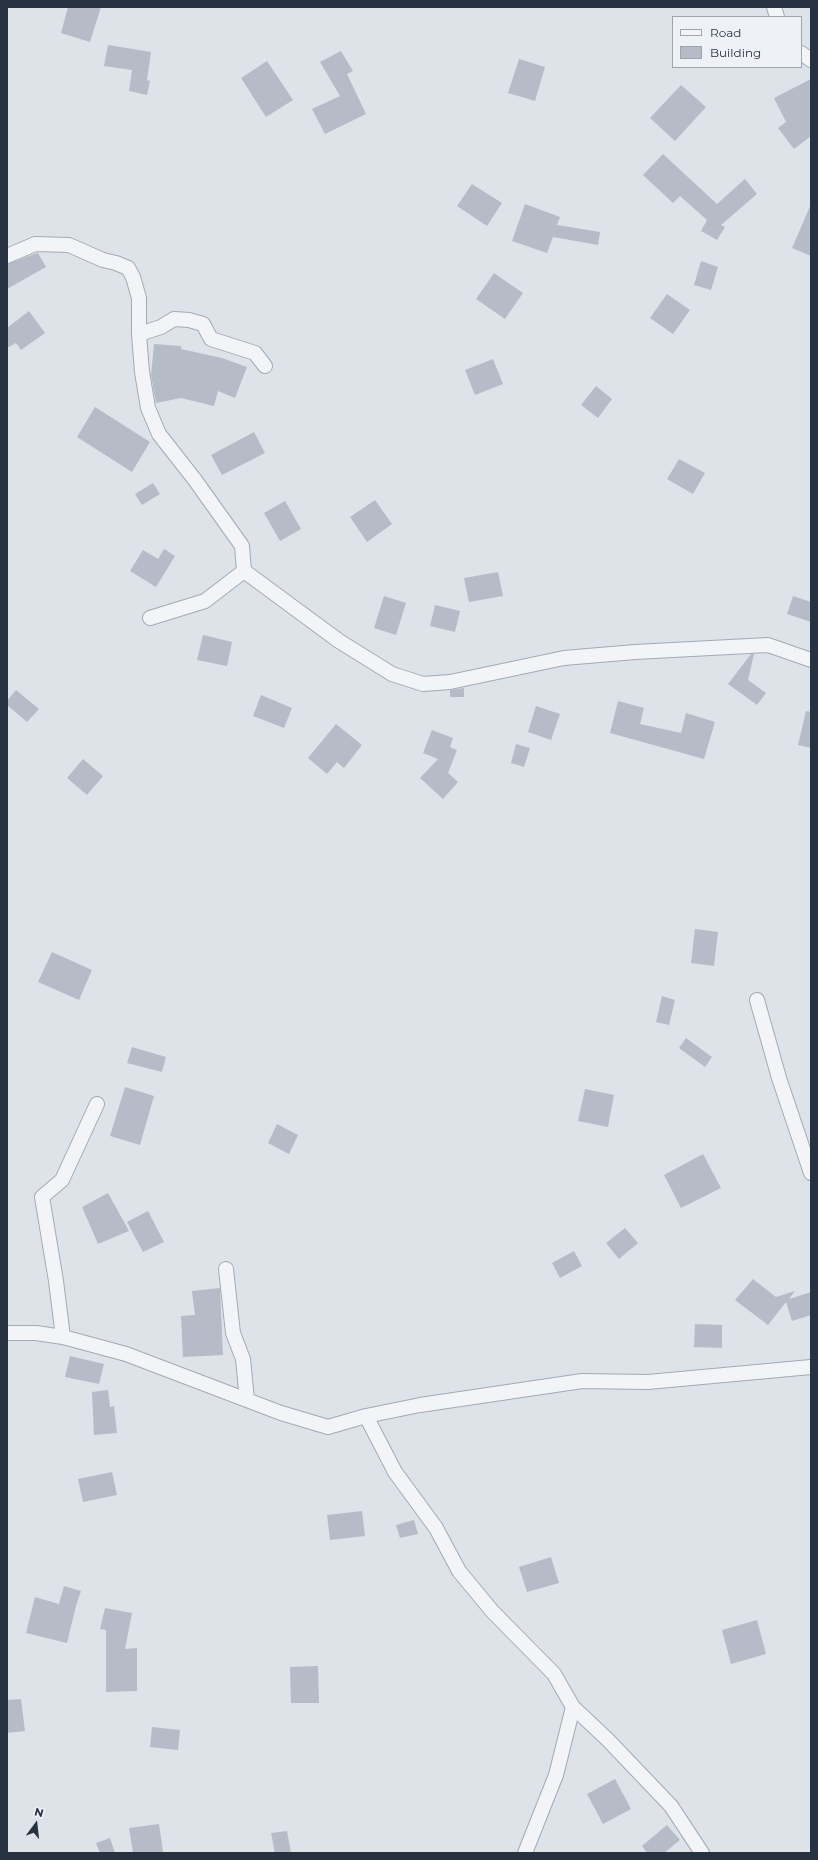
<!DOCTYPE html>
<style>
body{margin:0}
#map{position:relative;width:818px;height:1860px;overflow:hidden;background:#dee3e9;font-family:Montserrat,sans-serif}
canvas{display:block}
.frame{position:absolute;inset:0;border:8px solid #263142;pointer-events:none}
.legend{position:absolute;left:672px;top:16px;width:130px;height:52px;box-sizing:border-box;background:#eef2f7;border:1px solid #9ea5af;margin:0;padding:5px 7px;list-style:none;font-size:12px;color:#263142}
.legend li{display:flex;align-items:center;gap:8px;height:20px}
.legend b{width:20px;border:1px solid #9ea5af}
.north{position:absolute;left:16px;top:1804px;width:40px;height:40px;-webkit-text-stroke:3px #eef2f7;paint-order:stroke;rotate:15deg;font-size:11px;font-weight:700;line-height:16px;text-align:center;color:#263142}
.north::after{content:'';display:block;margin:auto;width:14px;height:18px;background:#263142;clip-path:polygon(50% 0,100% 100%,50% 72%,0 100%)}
</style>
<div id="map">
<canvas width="818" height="1860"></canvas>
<div class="frame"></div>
<ul class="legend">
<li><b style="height:5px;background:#f2f4f7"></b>Road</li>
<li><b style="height:11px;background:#b5bcc7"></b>Building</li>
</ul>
<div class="north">N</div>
</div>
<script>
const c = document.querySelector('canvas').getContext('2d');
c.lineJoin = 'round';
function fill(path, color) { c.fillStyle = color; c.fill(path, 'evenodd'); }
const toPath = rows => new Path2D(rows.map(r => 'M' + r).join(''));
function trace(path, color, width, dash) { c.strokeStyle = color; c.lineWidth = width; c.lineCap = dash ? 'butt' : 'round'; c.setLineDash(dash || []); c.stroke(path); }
const building = toPath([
 [68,7,101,7,90,42,61,33],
 [108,45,151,52,147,80,150,81,147,95,129,91,132,70,104,66],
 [341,51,353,71,347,74,366,114,325,134,312,109,340,96,320,62],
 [519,59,545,67,535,101,508,93],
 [267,61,293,100,266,117,241,78],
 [811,79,811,136,794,149,778,128,786,122,774,98],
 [681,85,706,107,675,141,650,118],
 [663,154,717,204,745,179,757,194,721,225,725,227,717,240,701,231,707,220,680,196,673,203,643,175],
 [472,184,502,203,487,226,457,206],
 [525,204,560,217,557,225,600,232,598,245,553,237,547,253,512,241],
 [811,204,811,256,792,248],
 [37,253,38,253,46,267,7,289,7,264],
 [701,261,718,267,711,290,694,285],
 [494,273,523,293,505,319,476,299],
 [667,294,690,310,673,334,650,318],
 [29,311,45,333,21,350,16,343,7,348,7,328],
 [154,344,181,346,181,349,222,358,247,367,235,398,218,391,214,406,181,398,156,403,151,375],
 [493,359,503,384,475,395,465,370],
 [596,386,612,399,598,418,581,405],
 [95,407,150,442,132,472,77,437],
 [254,432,265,453,222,475,211,455],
 [679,459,705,473,693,494,667,479],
 [153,483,160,494,142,505,135,494],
 [375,500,392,524,367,542,350,517],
 [285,501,301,529,280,541,264,513],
 [164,549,175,556,156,587,130,571,143,550,158,559],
 [498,572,503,596,469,602,464,578],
 [384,596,406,603,396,635,374,628],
 [793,596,811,602,811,622,787,614],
 [435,605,460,611,455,632,430,626],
 [203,635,232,642,227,666,197,660],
 [751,654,754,654,748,680,766,693,757,705,728,684],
 [464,688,464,697,450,697,450,690],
 [16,690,39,709,27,722,7,705,7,701],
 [261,695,292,708,284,728,253,716],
 [618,701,644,708,640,724,681,733,686,713,715,722,704,759,610,733],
 [536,706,560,714,551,740,528,732],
 [806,711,811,712,811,748,798,745],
 [336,724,362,745,344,768,337,762,327,774,308,758],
 [432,730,453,738,450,747,457,750,448,773,458,782,443,799,420,778,438,759,423,753],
 [516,744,530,748,524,767,511,763],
 [83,759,103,776,87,795,67,778],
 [695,929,718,932,714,966,691,963],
 [52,952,92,970,79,1000,38,982],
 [662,996,675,1000,669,1025,656,1022],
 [686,1038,712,1057,705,1067,679,1048],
 [132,1047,166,1057,162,1072,127,1063],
 [125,1087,154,1096,140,1145,110,1136],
 [585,1089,614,1095,608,1127,578,1121],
 [277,1124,298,1135,289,1154,268,1143],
 [703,1154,721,1188,681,1208,664,1175],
 [108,1193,129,1231,98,1244,82,1207],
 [148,1211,164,1242,143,1252,127,1222],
 [625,1228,638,1243,619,1259,606,1243],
 [574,1251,582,1266,560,1278,552,1263],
 [753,1279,776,1297,795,1291,789,1299,811,1292,811,1315,792,1321,786,1302,768,1325,735,1300],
 [220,1288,223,1355,183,1357,181,1316,195,1315,192,1291],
 [695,1324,722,1325,722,1348,694,1347],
 [70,1356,104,1364,99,1384,65,1377],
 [108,1390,110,1407,114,1406,117,1433,94,1435,92,1392],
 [112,1472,117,1495,83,1502,78,1479],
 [362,1511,365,1536,330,1540,327,1515],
 [414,1520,418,1534,400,1538,396,1525],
 [551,1557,559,1583,527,1592,519,1567],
 [64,1586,81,1591,76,1606,67,1643,26,1633,35,1597,59,1604],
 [105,1608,132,1613,125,1649,137,1648,137,1691,106,1692,106,1630,100,1629],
 [757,1620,766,1654,731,1664,722,1630],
 [318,1666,319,1703,291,1703,290,1667],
 [21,1699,25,1731,7,1733,7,1700],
 [152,1727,180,1730,178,1750,150,1747],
 [615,1779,631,1809,603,1824,587,1794],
 [159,1824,163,1852,133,1853,129,1828],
 [667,1825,680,1840,664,1853,647,1853,642,1846],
 [287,1831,291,1853,275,1853,271,1833],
 [110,1838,115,1853,100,1853,96,1843]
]);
const minor = toPath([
 [774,7,777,17],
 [801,53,811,60],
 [7,256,35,244,69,245,103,260,116,263,128,268,133,277,139,298,139,334,161,327,174,319,189,320,203,324,211,339,255,353,265,366],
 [139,334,142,372,148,408,159,434,195,480,242,546,244,571,339,641,392,674,423,684,450,682,564,658,635,652,768,645,811,660],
 [150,618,205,601,244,571],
 [757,1000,779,1078,811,1173],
 [226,1269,233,1333,243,1359,247,1400],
 [7,1333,36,1333,63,1337,126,1354,281,1413,328,1427,366,1416,420,1405,582,1381,648,1382,811,1367],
 [63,1337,56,1281,42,1197,62,1180,97,1104],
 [366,1416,395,1472,436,1528,459,1571,492,1611,554,1674,573,1707,608,1740,671,1806,702,1853],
 [525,1853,556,1775,573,1707]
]);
fill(building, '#b5bcc7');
trace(minor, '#a3aab4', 16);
trace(minor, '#f2f4f7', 14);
</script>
